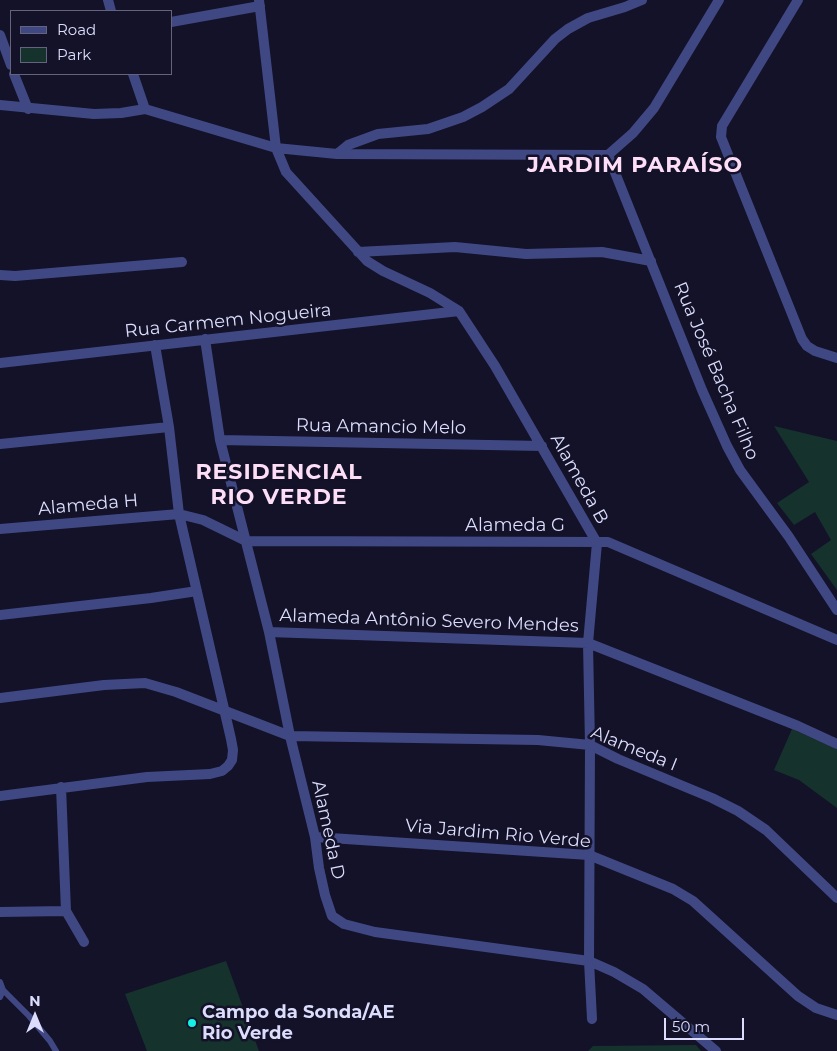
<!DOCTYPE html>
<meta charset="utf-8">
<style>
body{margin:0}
#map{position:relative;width:837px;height:1051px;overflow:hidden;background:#131229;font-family:Montserrat,sans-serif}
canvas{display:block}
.legend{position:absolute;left:10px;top:10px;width:162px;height:65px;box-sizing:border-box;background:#131229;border:1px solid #63637e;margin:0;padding:6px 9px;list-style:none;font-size:15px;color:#dcddfd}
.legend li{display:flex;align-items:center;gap:10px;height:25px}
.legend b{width:25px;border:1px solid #63637e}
.north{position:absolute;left:10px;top:991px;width:50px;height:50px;-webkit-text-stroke:4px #131229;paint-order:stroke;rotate:0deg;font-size:14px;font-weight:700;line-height:20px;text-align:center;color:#dcddfd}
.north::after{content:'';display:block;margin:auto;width:18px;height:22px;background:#dcddfd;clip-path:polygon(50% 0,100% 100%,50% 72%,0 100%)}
.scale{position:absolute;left:664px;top:1018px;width:80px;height:22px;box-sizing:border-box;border:2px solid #dcddfd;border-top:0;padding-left:6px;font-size:15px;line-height:18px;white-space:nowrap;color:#dcddfd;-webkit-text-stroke:4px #131229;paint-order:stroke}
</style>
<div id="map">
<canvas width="837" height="1051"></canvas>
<ul class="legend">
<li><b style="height:6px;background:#404884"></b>Road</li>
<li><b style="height:14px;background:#16322d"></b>Park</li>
</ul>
<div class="north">N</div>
<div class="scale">50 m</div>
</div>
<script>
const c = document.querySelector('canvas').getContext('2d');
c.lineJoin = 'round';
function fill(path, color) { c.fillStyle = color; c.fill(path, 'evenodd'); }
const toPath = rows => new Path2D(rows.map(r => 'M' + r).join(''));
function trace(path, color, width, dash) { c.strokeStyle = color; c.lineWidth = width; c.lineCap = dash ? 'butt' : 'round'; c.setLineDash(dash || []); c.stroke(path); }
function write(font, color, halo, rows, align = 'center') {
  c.font = font + ' Montserrat,sans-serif'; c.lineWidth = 5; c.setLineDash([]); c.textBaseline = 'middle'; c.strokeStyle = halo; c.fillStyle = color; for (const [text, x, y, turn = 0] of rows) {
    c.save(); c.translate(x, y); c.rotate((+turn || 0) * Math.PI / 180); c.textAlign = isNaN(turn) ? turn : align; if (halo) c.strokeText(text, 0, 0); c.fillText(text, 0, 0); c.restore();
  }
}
const green = toPath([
 [774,426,837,441,837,590,811,554,831,540,815,512,794,525,777,503,809,482],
 [792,729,837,749,837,808,799,780,774,770],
 [226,961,259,1051,147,1051,125,994],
 [696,1045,701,1051,588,1051,593,1046]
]);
const service = toPath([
 [0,982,3,990,29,1016,50,1041,56,1051],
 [0,997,3,990]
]);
const minor = toPath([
 [108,0,111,11],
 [259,0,276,148,286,172,367,261,383,271,430,293,459,311,495,366,597,543,588,643,590,745,589,961,592,1019],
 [798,0,722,126,721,137,802,339,807,346,815,351,837,358],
 [171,22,260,6],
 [0,35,11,65],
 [14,74,28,109],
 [133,74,145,109],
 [0,105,94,114,121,113,145,109,276,148,337,154,608,155,633,133,654,108,719,0],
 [337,154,348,145,378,134,428,129,463,117,482,107,509,89,555,39,568,29,588,18,625,7,642,0],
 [608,155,702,390,727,446,740,470,789,537,837,610],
 [358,252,455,247,526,254,602,252,651,261],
 [0,275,15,276,182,262],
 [205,339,220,440,269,632,290,736,315,837,319,868,325,895,332,916,344,924,375,932,589,961,614,972,643,989,716,1051],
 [0,363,459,311],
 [220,440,542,446],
 [0,444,169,427],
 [0,529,179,514,203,520,246,541,608,542,837,640],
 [0,615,151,598,197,591],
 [269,632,588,643,798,726,837,744],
 [0,698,104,685,145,683,176,692,290,736,538,740,590,745,618,759,712,798,738,811,766,830,837,898],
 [61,787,66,911,84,942],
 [0,796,147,777,210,774,222,771,228,766,232,760,233,750,231,739,179,514,169,427,155,345],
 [315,837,589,855,673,889,693,901,798,996,816,1008,837,1015],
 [0,912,66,911]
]);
const markers = [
 [192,1023,5,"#15f0e6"]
];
const streetNames = [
 ["Rua Carmem Nogueira",228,321,-6],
 ["Rua José Bacha Filho",716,371,67],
 ["Rua Amancio Melo",381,427,1],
 ["Alameda B",579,479,61],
 ["Alameda H",88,505,-5],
 ["Alameda G",515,526],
 ["Alameda Antônio Severo Mendes",429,621,2],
 ["Alameda I",634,749,22],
 ["Alameda D",328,830,78],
 ["Via Jardim Rio Verde",498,834,5]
];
const poiNames = [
 ["Campo da Sonda/AE",202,1013],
 ["Rio Verde",202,1034]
];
const districtNames = [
 ["JARDIM PARAÍSO",635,166],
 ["RESIDENCIAL",279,473],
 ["RIO VERDE",279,498]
];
fill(green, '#16322d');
trace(service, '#404884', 6);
trace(minor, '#404884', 10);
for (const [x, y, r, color] of markers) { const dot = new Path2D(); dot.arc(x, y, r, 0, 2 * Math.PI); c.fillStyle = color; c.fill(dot); trace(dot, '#131229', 2); }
write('18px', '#dcddfd', '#131229', streetNames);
write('bold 18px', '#dcddfd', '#131229', poiNames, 'left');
c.letterSpacing = '1px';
write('bold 22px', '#fddef6', '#131229', districtNames);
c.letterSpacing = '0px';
</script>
